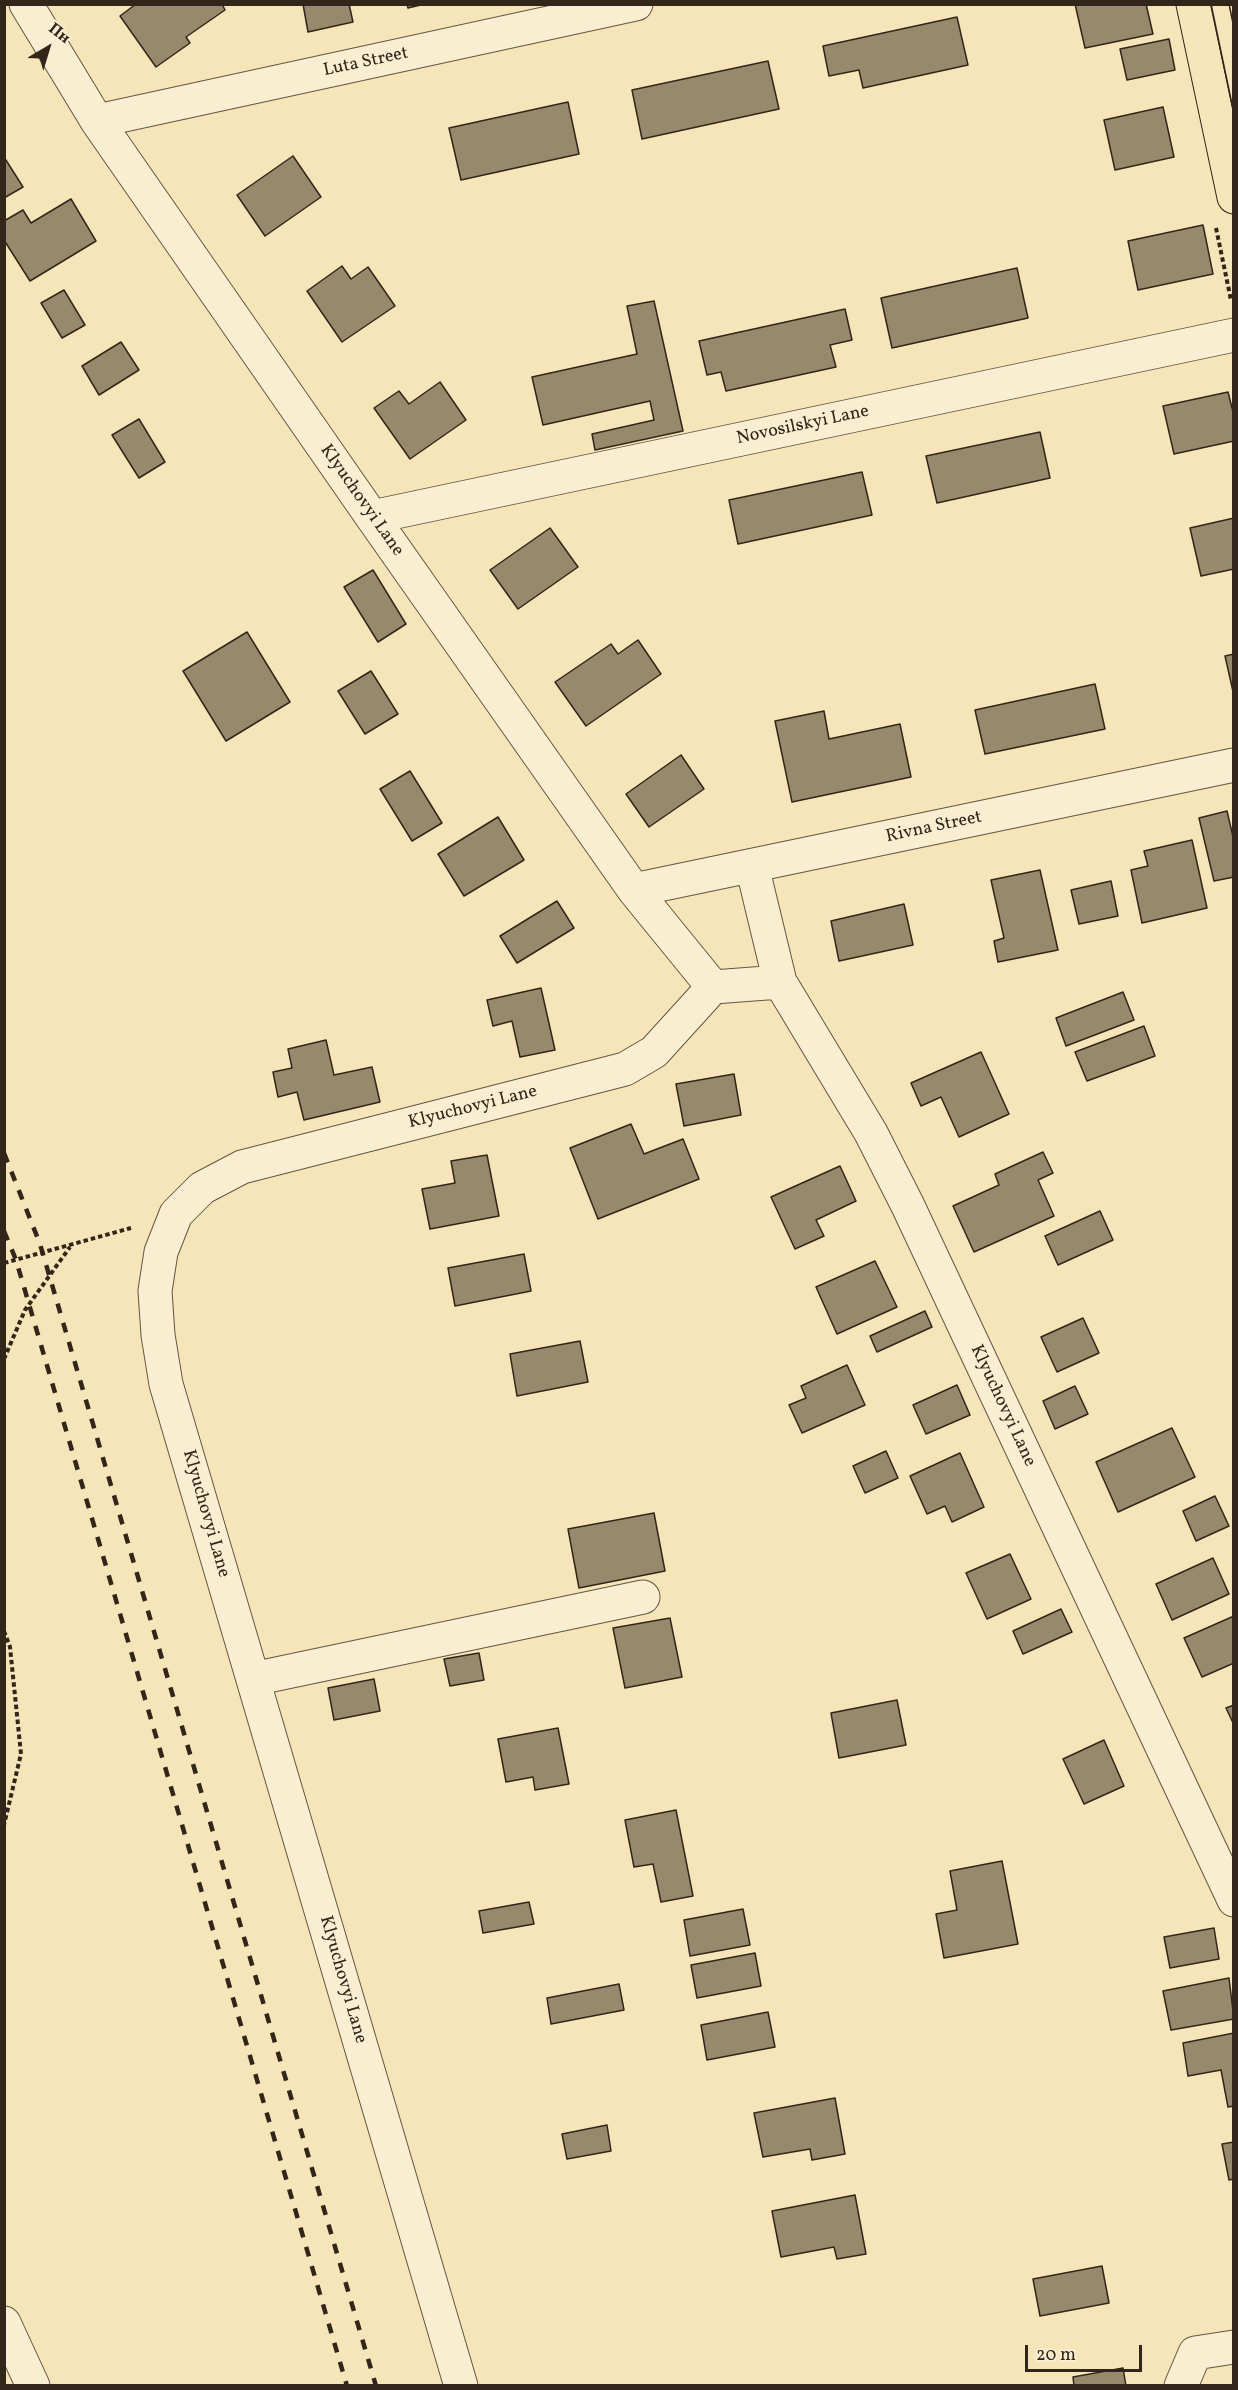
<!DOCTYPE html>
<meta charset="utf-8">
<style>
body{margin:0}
#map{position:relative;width:1238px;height:2390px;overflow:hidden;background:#f6e5b8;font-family:Vollkorn,serif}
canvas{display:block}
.frame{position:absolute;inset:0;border:6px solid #322519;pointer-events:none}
.north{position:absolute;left:18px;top:18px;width:60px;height:60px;-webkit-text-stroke:4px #f9eed1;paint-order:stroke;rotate:38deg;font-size:16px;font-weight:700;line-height:24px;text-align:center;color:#322519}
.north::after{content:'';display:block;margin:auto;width:21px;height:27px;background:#322519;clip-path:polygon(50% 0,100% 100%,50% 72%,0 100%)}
.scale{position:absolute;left:1025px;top:2345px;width:117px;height:27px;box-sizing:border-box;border:3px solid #322519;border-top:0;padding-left:8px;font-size:18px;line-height:21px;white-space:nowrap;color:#322519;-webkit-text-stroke:4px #f9eed1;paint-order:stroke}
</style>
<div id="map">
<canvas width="1238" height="2390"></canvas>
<div class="frame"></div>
<div class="north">Пн</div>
<div class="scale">20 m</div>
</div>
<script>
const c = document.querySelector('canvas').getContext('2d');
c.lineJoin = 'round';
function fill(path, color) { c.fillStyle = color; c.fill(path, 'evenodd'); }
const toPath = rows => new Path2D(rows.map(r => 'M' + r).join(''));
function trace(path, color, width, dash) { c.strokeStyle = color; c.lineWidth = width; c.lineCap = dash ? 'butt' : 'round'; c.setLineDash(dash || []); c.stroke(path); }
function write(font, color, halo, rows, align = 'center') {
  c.font = font + ' Vollkorn,serif'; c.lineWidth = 4.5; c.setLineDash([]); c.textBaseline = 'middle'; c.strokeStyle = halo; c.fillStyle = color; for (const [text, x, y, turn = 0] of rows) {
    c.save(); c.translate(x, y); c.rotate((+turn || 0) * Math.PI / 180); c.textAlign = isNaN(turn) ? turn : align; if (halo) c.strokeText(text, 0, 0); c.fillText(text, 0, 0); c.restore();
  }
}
const building = toPath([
 [136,4,222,4,225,10,186,37,190,43,156,67,120,16,136,4],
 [303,4,349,4,353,22,308,32,303,4],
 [407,4,425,4,408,8,407,4],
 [1075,4,1146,4,1153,34,1085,48,1075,4],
 [957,17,968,65,863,88,859,70,829,76,823,46,957,17],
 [1169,39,1175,70,1127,80,1120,49,1169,39],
 [768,61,779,109,642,139,632,90,768,61],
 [568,102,579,154,461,180,449,128,568,102],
 [1163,107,1174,157,1115,170,1104,120,1163,107],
 [293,156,321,197,265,236,237,195,293,156],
 [4,157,23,187,4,198,4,157],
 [71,199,96,241,30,281,4,240,4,221,23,210,31,223,71,199],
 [1203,225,1213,274,1138,290,1128,241,1203,225],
 [342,266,351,279,368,267,395,306,342,342,307,291,342,266],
 [1017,268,1028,318,892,348,881,298,1017,268],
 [64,290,85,325,62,338,41,303,64,290],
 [654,301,683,431,595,450,592,434,654,420,650,401,543,425,532,377,637,354,627,306,654,301],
 [845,309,852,340,830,345,836,367,726,391,721,372,707,375,699,341,845,309],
 [121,342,139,370,99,395,82,366,121,342],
 [440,382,466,420,410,459,374,408,399,391,409,404,440,382],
 [1228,392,1234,416,1234,441,1174,454,1163,406,1228,392],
 [139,419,165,462,139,478,112,435,139,419],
 [1040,432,1050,478,937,503,926,456,1040,432],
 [862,472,872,515,738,544,729,500,862,472],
 [1234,518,1234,569,1201,576,1190,528,1234,518],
 [550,528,578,567,518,609,490,570,550,528],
 [373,570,406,624,378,642,344,587,373,570],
 [247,632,290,702,226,741,183,671,247,632],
 [638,640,661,674,586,726,555,682,611,644,618,654,638,640],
 [1234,654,1234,696,1225,656,1234,654],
 [371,671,398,714,365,734,338,691,371,671],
 [1095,684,1105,729,985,754,975,710,1095,684],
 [824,711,829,739,900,724,911,777,792,802,775,721,824,711],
 [681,755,704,789,649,827,626,794,681,755],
 [410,771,442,823,412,841,380,789,410,771],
 [1227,811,1234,841,1234,877,1214,881,1199,818,1227,811],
 [498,817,524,860,464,896,438,854,498,817],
 [1192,840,1207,908,1142,923,1131,870,1148,866,1144,851,1192,840],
 [1040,870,1058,950,998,962,994,941,1004,938,991,880,1040,870],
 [1111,881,1118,916,1079,924,1071,890,1111,881],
 [557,901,574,928,517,963,500,936,557,901],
 [904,904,913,945,839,961,831,921,904,904],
 [541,988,555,1050,520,1057,512,1021,493,1026,487,1000,541,988],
 [1123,992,1134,1020,1066,1046,1056,1018,1123,992],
 [1144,1026,1155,1056,1087,1081,1075,1052,1144,1026],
 [326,1040,334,1075,372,1067,380,1102,304,1120,297,1092,278,1097,273,1072,292,1068,288,1049,326,1040],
 [981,1052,1009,1114,959,1137,941,1097,921,1106,911,1083,981,1052],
 [734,1074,741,1115,684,1126,676,1084,734,1074],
 [631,1124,644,1154,683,1139,699,1179,598,1219,570,1148,631,1124],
 [1043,1152,1053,1173,1038,1180,1054,1216,974,1252,953,1206,999,1185,995,1174,1043,1152],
 [487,1155,499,1216,430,1229,422,1189,455,1183,451,1161,487,1155],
 [840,1166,856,1201,816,1220,824,1236,795,1249,771,1197,840,1166],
 [1100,1211,1113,1240,1058,1265,1045,1236,1100,1211],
 [524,1254,531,1291,455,1306,448,1268,524,1254],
 [875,1261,897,1307,837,1334,816,1287,875,1261],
 [925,1311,932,1327,877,1352,870,1336,925,1311],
 [1083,1318,1099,1353,1057,1372,1041,1337,1083,1318],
 [580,1341,588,1382,517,1396,510,1354,580,1341],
 [847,1365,865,1405,802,1433,789,1405,806,1398,801,1386,847,1365],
 [957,1385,970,1415,926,1434,913,1405,957,1385],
 [1075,1386,1088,1414,1055,1429,1043,1401,1075,1386],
 [1172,1428,1195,1477,1118,1512,1096,1462,1172,1428],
 [886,1451,898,1478,865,1493,853,1466,886,1451],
 [960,1453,984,1507,952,1522,945,1506,927,1514,910,1476,960,1453],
 [1215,1496,1229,1526,1196,1541,1183,1511,1215,1496],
 [654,1513,665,1571,579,1588,568,1529,654,1513],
 [1010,1554,1031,1599,987,1619,966,1573,1010,1554],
 [1213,1558,1229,1594,1172,1620,1156,1584,1213,1558],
 [1061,1609,1072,1632,1023,1654,1013,1631,1061,1609],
 [1234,1616,1234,1663,1202,1677,1184,1638,1234,1616],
 [670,1618,682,1677,625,1688,613,1628,670,1618],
 [479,1653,484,1680,450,1686,444,1659,479,1653],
 [374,1679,380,1711,334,1720,328,1688,374,1679],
 [897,1700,906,1745,839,1758,831,1713,897,1700],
 [1234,1705,1234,1725,1226,1708,1234,1705],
 [558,1728,569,1784,535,1790,533,1777,506,1782,498,1739,558,1728],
 [1104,1740,1124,1786,1084,1804,1063,1759,1104,1740],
 [676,1810,693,1896,661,1902,653,1864,634,1867,625,1820,676,1810],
 [1002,1861,1018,1944,944,1958,936,1914,957,1910,950,1871,1002,1861],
 [529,1902,534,1924,483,1933,479,1911,529,1902],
 [743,1909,750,1945,690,1956,684,1920,743,1909],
 [1214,1928,1219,1959,1170,1968,1164,1937,1214,1928],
 [755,1953,761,1986,697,1998,691,1965,755,1953],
 [1229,1978,1234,2019,1171,2030,1163,1991,1229,1978],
 [619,1984,624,2010,551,2024,547,1998,619,1984],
 [768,2012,775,2047,707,2060,701,2025,768,2012],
 [1234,2033,1234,2106,1228,2107,1221,2070,1188,2076,1183,2043,1234,2033],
 [835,2098,845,2154,812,2160,810,2149,763,2157,754,2113,835,2098],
 [607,2125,611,2151,567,2159,562,2134,607,2125],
 [1234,2142,1234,2179,1229,2180,1222,2144,1234,2142],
 [855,2195,866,2254,837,2259,834,2247,781,2257,772,2211,855,2195],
 [1102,2266,1109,2303,1040,2316,1033,2279,1102,2266],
 [1123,2368,1126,2386,1074,2386,1073,2377,1123,2368]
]);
const path = toPath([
 [1216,228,1231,300],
 [4,1263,131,1228],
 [4,1359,25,1310,70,1247],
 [4,1631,10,1647,21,1754,4,1825]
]);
const minor = toPath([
 [26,4,97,121,372,517,634,890,713,987],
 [97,121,636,4],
 [372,517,1234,335],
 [752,866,780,982,871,1133,908,1206,1234,1900],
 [634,890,1234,765],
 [253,1679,643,1597],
 [4,2323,33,2386],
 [461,2386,166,1384,158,1335,155,1291,161,1252,176,1214,202,1188,242,1167,625,1069,654,1052,713,987,780,982],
 [1181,2386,1195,2353,1234,2347]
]);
const major = toPath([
 [1193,4,1234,197]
]);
const tram = toPath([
 [1211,4,1234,114],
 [1229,4,1234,28]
]);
const rail = toPath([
 [4,1153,40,1244,376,2386],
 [4,1231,16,1260,347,2386]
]);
const streetNames = [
 ["Luta Street",366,63,-12],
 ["Novosilskyi Lane",803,426,-12],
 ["Klyuchovyi Lane",361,501,55],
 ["Rivna Street",934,828,-12],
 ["Klyuchovyi Lane",473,1108,-14],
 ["Klyuchovyi Lane",1002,1406,65],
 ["Klyuchovyi Lane",205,1514,74],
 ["Klyuchovyi Lane",342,1980,74]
];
fill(building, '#98896c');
trace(building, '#322519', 1.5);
trace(minor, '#635541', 35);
trace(major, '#322519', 35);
trace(path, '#322519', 4, [4.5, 3]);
trace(minor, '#f9eed1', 33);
trace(major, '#f6e5b8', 33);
trace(tram, '#322519', 1.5);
trace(rail, '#322519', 4.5, [10, 10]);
write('18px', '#322519', '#f9eed1', streetNames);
</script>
